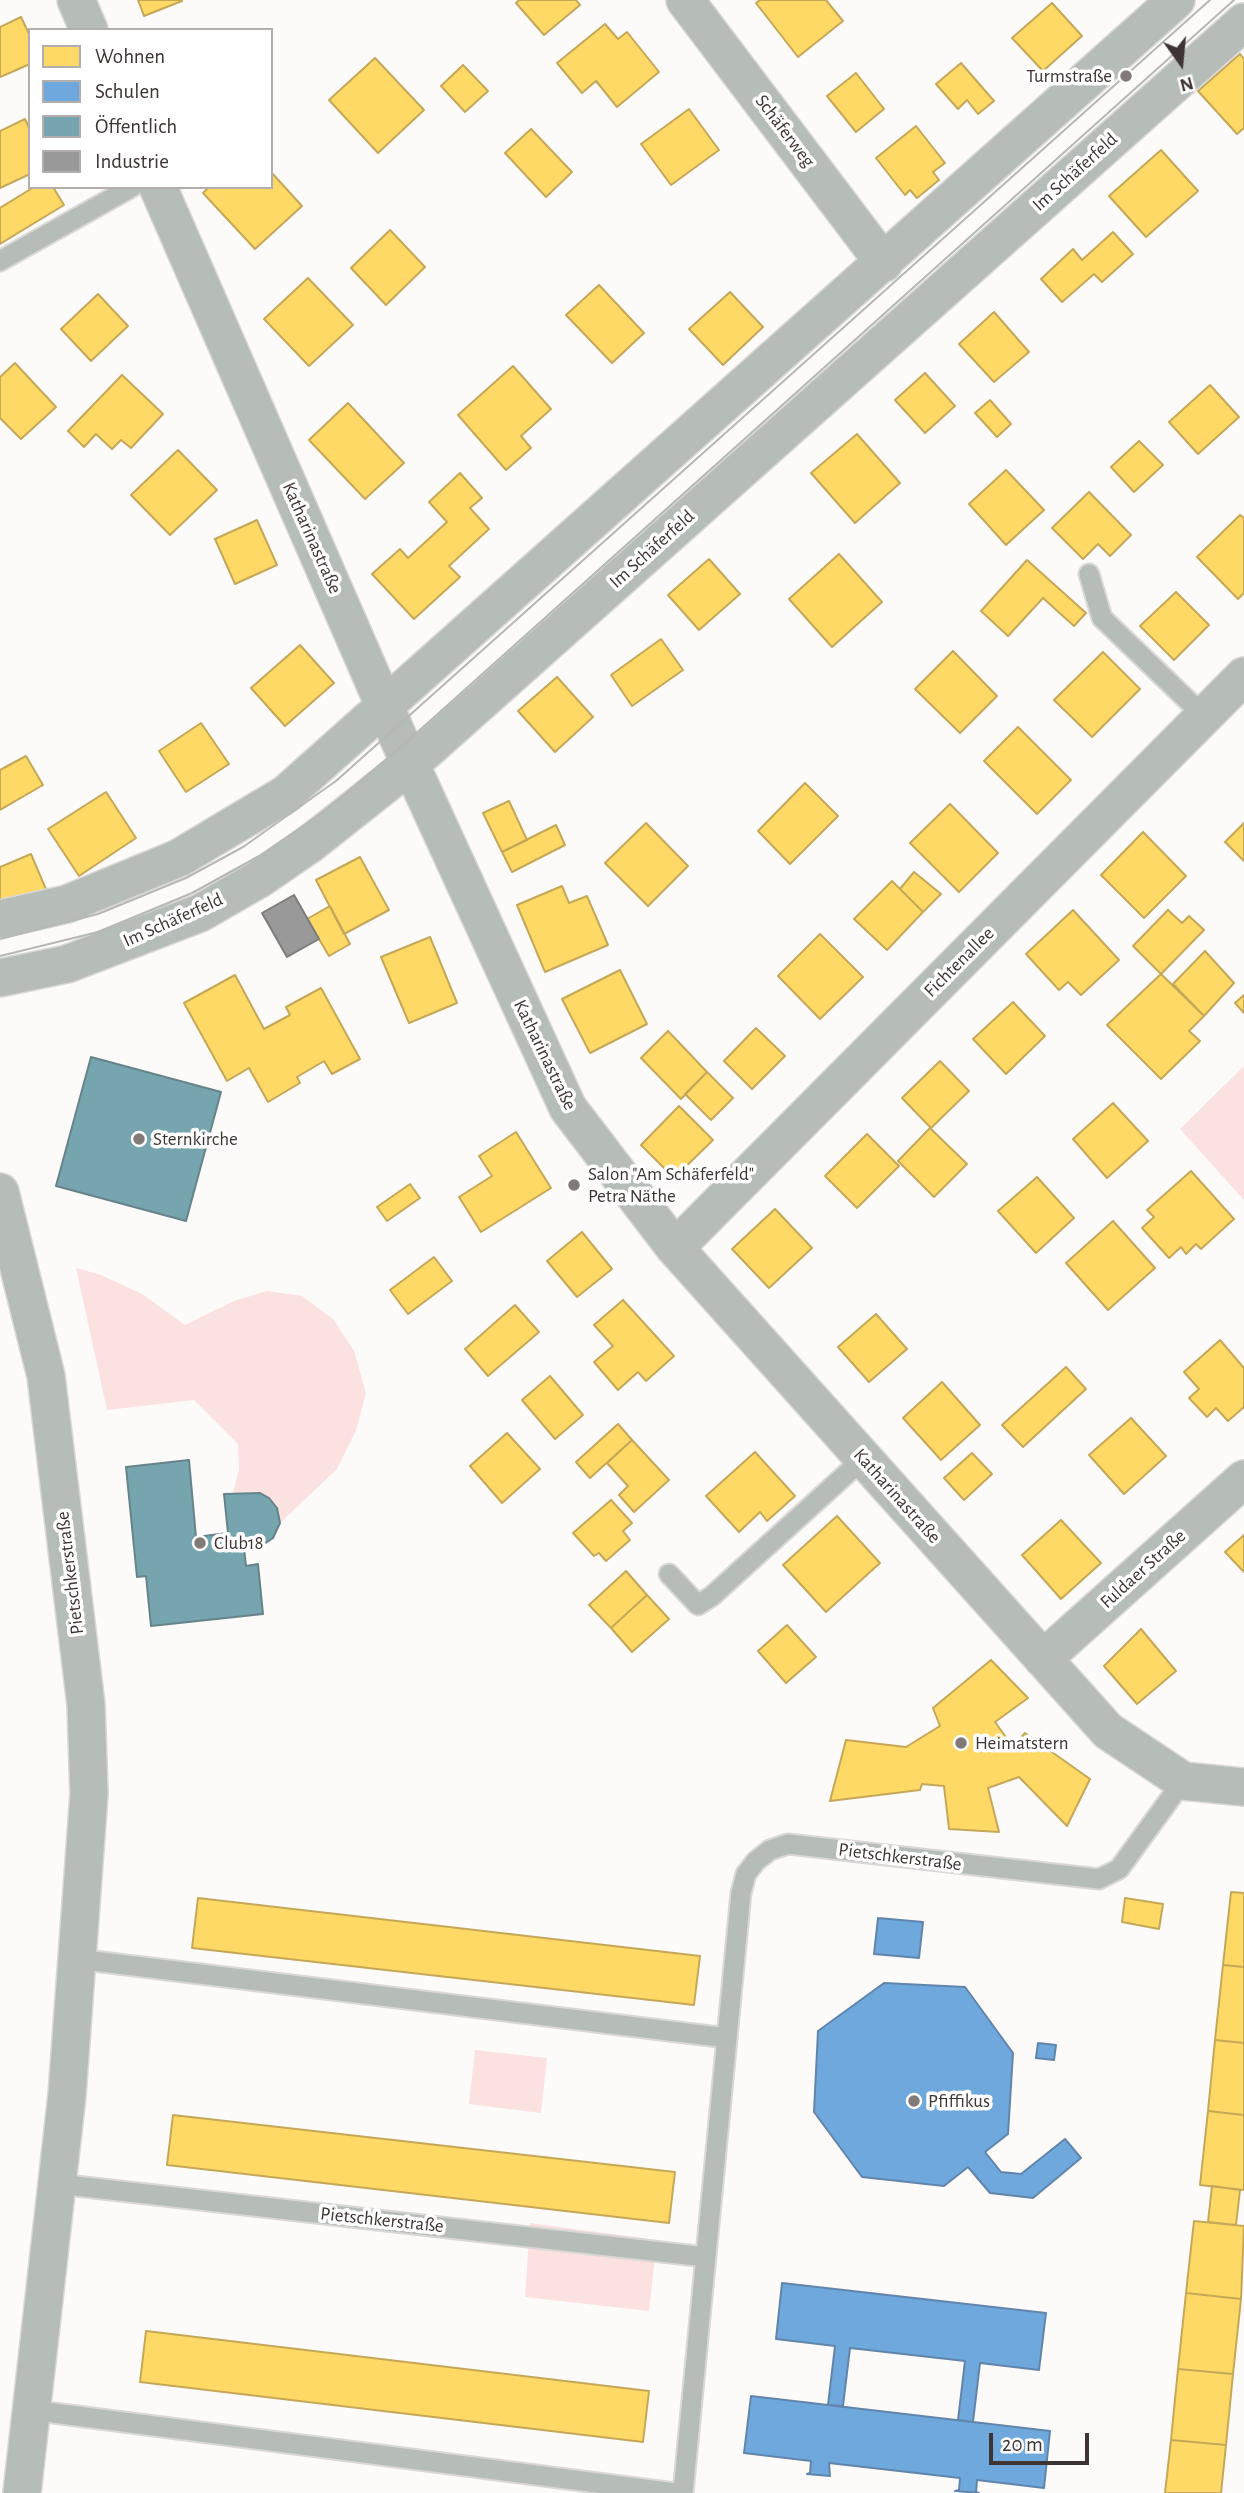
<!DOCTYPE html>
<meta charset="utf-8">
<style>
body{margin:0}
#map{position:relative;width:1244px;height:2493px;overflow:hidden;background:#fdfafa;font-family:"Alegreya Sans",sans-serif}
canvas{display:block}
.legend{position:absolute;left:28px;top:28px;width:245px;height:161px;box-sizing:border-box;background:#fff;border:2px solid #b2aeae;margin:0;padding:9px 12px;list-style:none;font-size:21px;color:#3f3434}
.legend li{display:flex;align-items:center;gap:14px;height:35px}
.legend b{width:35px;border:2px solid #b2aeae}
.north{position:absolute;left:1146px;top:28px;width:70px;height:70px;-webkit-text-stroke:5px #fff;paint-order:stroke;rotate:165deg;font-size:19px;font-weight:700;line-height:28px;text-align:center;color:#3f3434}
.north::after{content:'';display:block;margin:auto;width:24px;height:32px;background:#3f3434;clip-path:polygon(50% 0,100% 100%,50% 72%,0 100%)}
.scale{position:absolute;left:989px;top:2433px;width:100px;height:32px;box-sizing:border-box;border:4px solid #3f3434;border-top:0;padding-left:9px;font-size:21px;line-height:24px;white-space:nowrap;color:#3f3434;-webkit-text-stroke:5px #fff;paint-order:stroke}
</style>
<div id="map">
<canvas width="1244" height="2493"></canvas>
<ul class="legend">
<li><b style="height:19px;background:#ffd966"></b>Wohnen</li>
<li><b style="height:19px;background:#6fa8dc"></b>Schulen</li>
<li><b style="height:19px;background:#76a5af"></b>Öffentlich</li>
<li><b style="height:19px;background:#999"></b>Industrie</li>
</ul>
<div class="north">N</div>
<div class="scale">20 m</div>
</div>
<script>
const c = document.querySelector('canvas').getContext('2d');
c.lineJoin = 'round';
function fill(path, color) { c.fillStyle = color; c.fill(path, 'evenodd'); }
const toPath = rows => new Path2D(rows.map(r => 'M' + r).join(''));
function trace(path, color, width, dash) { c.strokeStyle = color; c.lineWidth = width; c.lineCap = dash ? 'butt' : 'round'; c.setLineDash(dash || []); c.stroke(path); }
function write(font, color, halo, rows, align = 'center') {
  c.font = font + ' "Alegreya Sans",sans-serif'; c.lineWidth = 7; c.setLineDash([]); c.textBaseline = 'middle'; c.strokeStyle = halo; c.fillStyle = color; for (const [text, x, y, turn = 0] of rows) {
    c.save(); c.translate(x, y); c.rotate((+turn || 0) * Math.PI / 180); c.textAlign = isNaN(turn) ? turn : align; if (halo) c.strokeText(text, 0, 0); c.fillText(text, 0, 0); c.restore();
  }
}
const green = toPath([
 [1244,1066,1244,1200,1180,1129],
 [76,1268,101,1275,142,1294,185,1325,234,1301,267,1291,302,1296,333,1319,354,1351,366,1393,356,1430,337,1469,280,1523,277,1508,269,1498,255,1492,233,1493,239,1470,238,1444,194,1400,107,1410],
 [475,2050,547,2058,541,2113,469,2104],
 [530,2223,657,2240,649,2311,525,2297]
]);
const homes = toPath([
 [138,0,182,0,182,1,144,16,138,0],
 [519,0,576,0,580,5,544,35,516,3,519,0],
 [760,0,826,0,843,21,798,57,756,3,760,0],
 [1052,3,1082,36,1043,71,1012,38,1052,3],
 [21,17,30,36,30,64,0,77,0,27,21,17],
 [605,24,618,39,627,32,659,72,617,107,596,81,582,93,557,63,605,24],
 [1240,54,1244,59,1244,128,1237,134,1198,91,1240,54],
 [375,58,424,110,378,153,329,100,375,58],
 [961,63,994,101,978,114,967,100,958,109,936,84,961,63],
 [463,65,488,91,465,112,441,86,463,65],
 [856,73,884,109,856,132,827,96,856,73],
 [689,109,719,150,671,185,641,144,689,109],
 [25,119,30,130,30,174,0,188,0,131,25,119],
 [916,126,945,163,933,172,939,180,917,198,910,190,905,195,876,158,916,126],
 [531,129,572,172,546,197,505,153,531,129],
 [1161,150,1198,191,1146,237,1109,196,1161,150],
 [271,172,302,206,255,249,203,193,209,187,271,187,271,172],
 [34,187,53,187,64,205,0,244,0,208,34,187],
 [390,230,425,267,386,305,351,268,390,230],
 [1113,232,1133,254,1102,282,1094,274,1062,302,1041,279,1073,249,1082,260,1113,232],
 [308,278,353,325,309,366,264,319,308,278],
 [599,285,644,333,612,363,566,315,599,285],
 [730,292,763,327,723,365,689,329,730,292],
 [98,294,128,326,91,361,61,329,98,294],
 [994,312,1029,352,994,382,959,344,994,312],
 [15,363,56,407,21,439,0,418,0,377,15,363],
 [513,366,551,409,521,436,531,448,506,470,458,415,513,366],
 [925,373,955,406,925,433,895,400,925,373],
 [122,375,163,414,131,448,121,440,112,449,96,434,84,447,68,431,122,375],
 [1210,385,1239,417,1198,454,1169,422,1210,385],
 [990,400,1011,424,997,437,975,413,990,400],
 [348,403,404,463,365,499,309,440,348,403],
 [857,434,900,483,855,523,811,473,857,434],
 [1139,441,1163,465,1134,492,1111,467,1139,441],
 [178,450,217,490,170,535,131,495,178,450],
 [1006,470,1044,510,1006,545,969,504,1006,470],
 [460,473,482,498,470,508,489,529,449,566,460,577,414,619,372,574,400,549,408,558,447,522,429,502,460,473],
 [1089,492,1131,535,1110,556,1098,544,1083,559,1052,528,1089,492],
 [1240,515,1244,518,1244,593,1238,599,1197,557,1240,515],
 [257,520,277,565,235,584,215,539,257,520],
 [839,554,882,602,832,647,789,599,839,554],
 [709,559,740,594,699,630,668,595,709,559],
 [1027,560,1086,613,1074,626,1043,598,1008,636,981,611,1027,560],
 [1176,592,1209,625,1174,660,1140,626,1176,592],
 [661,639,683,670,632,706,611,675,661,639],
 [300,645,334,683,285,726,251,688,300,645],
 [953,651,997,696,960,733,915,689,953,651],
 [1103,652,1140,689,1092,737,1054,700,1103,652],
 [557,677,593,717,555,752,518,711,557,677],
 [201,723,229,764,186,792,159,751,201,723],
 [1018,727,1071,780,1037,814,984,761,1018,727],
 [26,756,43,785,0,810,0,770,26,756],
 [805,783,838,816,790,864,758,831,805,783],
 [106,792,136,838,79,876,48,829,106,792],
 [509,801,527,840,502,852,483,813,509,801],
 [950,804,998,853,959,892,910,843,950,804],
 [646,823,688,866,648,906,605,863,646,823],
 [1244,823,1244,861,1225,842,1244,823],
 [556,825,565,845,512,872,502,852,556,825],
 [1143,832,1186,876,1144,918,1101,875,1143,832],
 [31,854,48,894,0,914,0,867,31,854],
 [360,857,389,910,344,934,316,880,360,857],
 [914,872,941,894,923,912,900,889,914,872],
 [892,881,923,912,887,950,854,919,892,881],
 [562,886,569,903,587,896,608,945,545,972,517,905,562,886],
 [330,906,350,944,329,956,307,919,330,906],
 [1073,910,1119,960,1081,995,1068,982,1059,990,1026,954,1073,910],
 [1168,910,1182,923,1189,916,1204,930,1161,974,1133,946,1168,910],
 [820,934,863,977,820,1019,778,976,820,934],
 [430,937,457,1003,409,1023,381,957,430,937],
 [1205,951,1234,983,1204,1016,1173,984,1205,951],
 [620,970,647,1024,590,1053,562,999,620,970],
 [1161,974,1204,1016,1189,1031,1200,1041,1161,1079,1107,1025,1161,974],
 [235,975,264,1029,290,1015,286,1007,321,988,360,1059,332,1074,324,1061,297,1077,300,1083,268,1102,249,1068,227,1081,184,1003,235,975],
 [1244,995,1244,1013,1235,1003,1244,995],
 [1013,1002,1045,1036,1006,1074,973,1039,1013,1002],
 [756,1028,785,1056,752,1089,724,1061,756,1028],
 [668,1031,707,1072,681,1099,641,1058,668,1031],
 [940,1061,969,1091,931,1128,902,1098,940,1061],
 [707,1072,733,1098,711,1120,685,1094,707,1072],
 [1113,1103,1148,1141,1107,1178,1073,1139,1113,1103],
 [679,1106,713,1140,674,1178,641,1145,679,1106],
 [930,1128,967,1164,934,1197,898,1161,930,1128],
 [516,1132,551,1188,481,1232,459,1197,492,1176,479,1156,516,1132],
 [867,1134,899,1166,857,1208,825,1176,867,1134],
 [1191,1171,1234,1219,1201,1249,1196,1244,1186,1254,1181,1247,1169,1258,1142,1228,1154,1217,1147,1210,1191,1171],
 [1037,1177,1074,1218,1036,1253,998,1211,1037,1177],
 [410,1184,420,1198,387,1221,377,1207,410,1184],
 [775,1209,812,1248,769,1288,732,1249,775,1209],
 [1113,1221,1155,1268,1108,1310,1066,1263,1113,1221],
 [582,1232,612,1269,577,1297,547,1261,582,1232],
 [434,1257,452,1281,408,1314,390,1290,434,1257],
 [623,1300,674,1356,646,1381,638,1372,618,1390,594,1362,613,1346,594,1325,623,1300],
 [515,1305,539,1332,488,1376,465,1349,515,1305],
 [876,1314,907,1349,869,1382,838,1347,876,1314],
 [1220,1340,1244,1368,1244,1407,1228,1421,1216,1408,1207,1417,1189,1398,1199,1389,1184,1372,1220,1340],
 [1066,1367,1086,1389,1023,1447,1002,1425,1066,1367],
 [550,1376,583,1415,555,1439,522,1400,550,1376],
 [942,1382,980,1425,941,1460,903,1418,942,1382],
 [1131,1418,1166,1456,1124,1494,1089,1455,1131,1418],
 [618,1424,632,1440,590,1478,576,1462,618,1424],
 [507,1433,540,1469,502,1503,470,1466,507,1433],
 [632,1440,669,1480,634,1512,619,1495,628,1486,607,1463,632,1440],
 [755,1452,795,1496,767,1521,760,1512,739,1532,706,1496,755,1452],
 [972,1453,992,1474,964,1500,944,1478,972,1453],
 [611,1500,632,1523,623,1531,630,1540,606,1561,599,1553,594,1556,573,1533,611,1500],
 [837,1516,880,1563,826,1612,783,1565,837,1516],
 [1061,1520,1101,1563,1061,1599,1022,1555,1061,1520],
 [1244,1535,1244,1572,1225,1552,1244,1535],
 [626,1571,647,1595,611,1628,589,1605,626,1571],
 [647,1595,669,1619,632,1652,611,1628,647,1595],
 [787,1625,816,1657,786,1683,758,1651,787,1625],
 [1141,1629,1176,1671,1137,1704,1104,1666,1141,1629],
 [991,1660,1028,1698,995,1722,1013,1747,1025,1733,1090,1779,1067,1826,1019,1777,988,1788,999,1832,949,1829,944,1786,922,1784,920,1790,830,1801,846,1740,906,1747,940,1726,933,1708,991,1660],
 [1231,1892,1244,1893,1244,1967,1223,1965,1231,1892],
 [198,1898,700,1956,694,2005,192,1948,198,1898],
 [1125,1898,1163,1904,1159,1929,1122,1922,1125,1898],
 [1223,1965,1244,1967,1244,2043,1215,2040,1223,1965],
 [1215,2040,1244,2043,1244,2115,1208,2111,1215,2040],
 [1208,2111,1244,2115,1244,2190,1200,2185,1208,2111],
 [173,2115,675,2172,669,2223,167,2165,173,2115],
 [1212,2186,1240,2190,1236,2225,1208,2222,1212,2186],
 [1194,2221,1244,2226,1241,2299,1186,2293,1194,2221],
 [1186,2293,1241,2299,1233,2374,1178,2369,1186,2293],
 [146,2331,649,2391,643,2442,140,2382,146,2331],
 [1178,2369,1233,2374,1226,2445,1171,2440,1178,2369],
 [1171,2440,1226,2445,1221,2493,1165,2493,1171,2440]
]);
const schools = toPath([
 [878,1918,923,1922,919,1958,874,1954,878,1918],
 [884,1983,965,1987,1013,2053,1008,2134,985,2152,1001,2172,1021,2174,1065,2139,1081,2158,1033,2198,990,2193,968,2167,944,2186,862,2177,814,2112,818,2031,884,1983],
 [1038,2043,1056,2045,1054,2060,1036,2058,1038,2043],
 [782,2283,1046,2313,1039,2370,980,2363,973,2422,958,2420,965,2361,850,2348,843,2406,828,2405,835,2346,776,2339,782,2283],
 [751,2396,1050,2431,1044,2488,977,2480,976,2492,979,2493,955,2491,959,2490,960,2478,829,2463,830,2476,807,2474,810,2473,811,2461,744,2453,751,2396]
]);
const public = toPath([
 [91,1057,221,1092,186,1221,56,1186,91,1057],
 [189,1460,196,1537,228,1533,224,1494,260,1493,269,1498,277,1508,280,1523,273,1538,260,1547,244,1548,246,1566,258,1564,263,1614,151,1626,146,1576,137,1577,126,1467,189,1460]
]);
const industry = toPath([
 [294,895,319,939,287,957,262,913,294,895]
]);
const service = toPath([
 [0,261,132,187],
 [1089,574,1102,618,1204,716],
 [669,1574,698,1605,712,1596,864,1458],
 [77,1959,727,2038],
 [58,2184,706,2257],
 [30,2410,675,2493],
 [683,2493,741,1893,746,1874,756,1861,770,1850,788,1844,1099,1879,1119,1869,1183,1781]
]);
const minor = toPath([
 [76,0,89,30],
 [685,0,884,263],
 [158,187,402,746,568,1108,675,1248,1108,1731,1183,1781,1244,1787],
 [0,919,67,904,179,858,286,794,1176,0],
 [0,978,67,964,200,913,259,879,310,844,411,764,1244,22],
 [0,1192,46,1376,86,1705,89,1794,67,2095,22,2493],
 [675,1248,1244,676],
 [1043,1659,1244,1479]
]);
const tram = toPath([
 [0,939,98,914,186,878,243,847,336,781,1210,0],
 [0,956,98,932,192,893,261,855,326,810,402,746,1234,0]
]);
const markers = [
 [1126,76,7,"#827979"],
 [139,1139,7,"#827979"],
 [574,1185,7,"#827979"],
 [200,1543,7,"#827979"],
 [961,1743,7,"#827979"],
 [914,2101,7,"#827979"]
];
const poiNames = [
 ["Turmstraße",1112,76,"right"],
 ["Sternkirche",153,1139],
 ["Salon \"Am Schäferfeld\"",588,1174],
 ["Petra Näthe",588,1196],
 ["Club18",214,1543],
 ["Heimatstern",975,1743],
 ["Pfiffikus",928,2101]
];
const streetNames = [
 ["Schäferweg",785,131,53],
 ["Im Schäferfeld",1075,172,-42],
 ["Katharinastraße",312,538,66],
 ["Im Schäferfeld",652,549,-42],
 ["Im Schäferfeld",173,920,-24],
 ["Fichtenallee",959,962,-45],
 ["Katharinastraße",545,1055,64],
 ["Katharinastraße",897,1496,48],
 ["Fuldaer Straße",1143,1569,-42],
 ["Pietschkerstraße",70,1573,-97],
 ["Pietschkerstraße",900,1857,7],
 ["Pietschkerstraße",382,2220,6]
];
fill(green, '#fce1e1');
fill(homes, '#ffd966');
trace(homes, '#c5a857', 2);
fill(schools, '#6fa8dc');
trace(schools, '#6185aa', 2);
fill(public, '#76a5af');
trace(public, '#66838a', 2);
fill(industry, '#999');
trace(industry, '#7e7b7b', 2);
trace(service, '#dad7d7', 23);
trace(minor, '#dad7d7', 40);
trace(service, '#b6bcb8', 19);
trace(minor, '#b6bcb8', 37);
trace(tram, '#b5b8b4', 2);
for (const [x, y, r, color] of markers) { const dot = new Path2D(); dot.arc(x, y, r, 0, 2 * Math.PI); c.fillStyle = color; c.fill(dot); trace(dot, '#fff', 2.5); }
write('19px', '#3f3434', '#fff', poiNames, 'left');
write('19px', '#3f3434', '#fff', streetNames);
</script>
